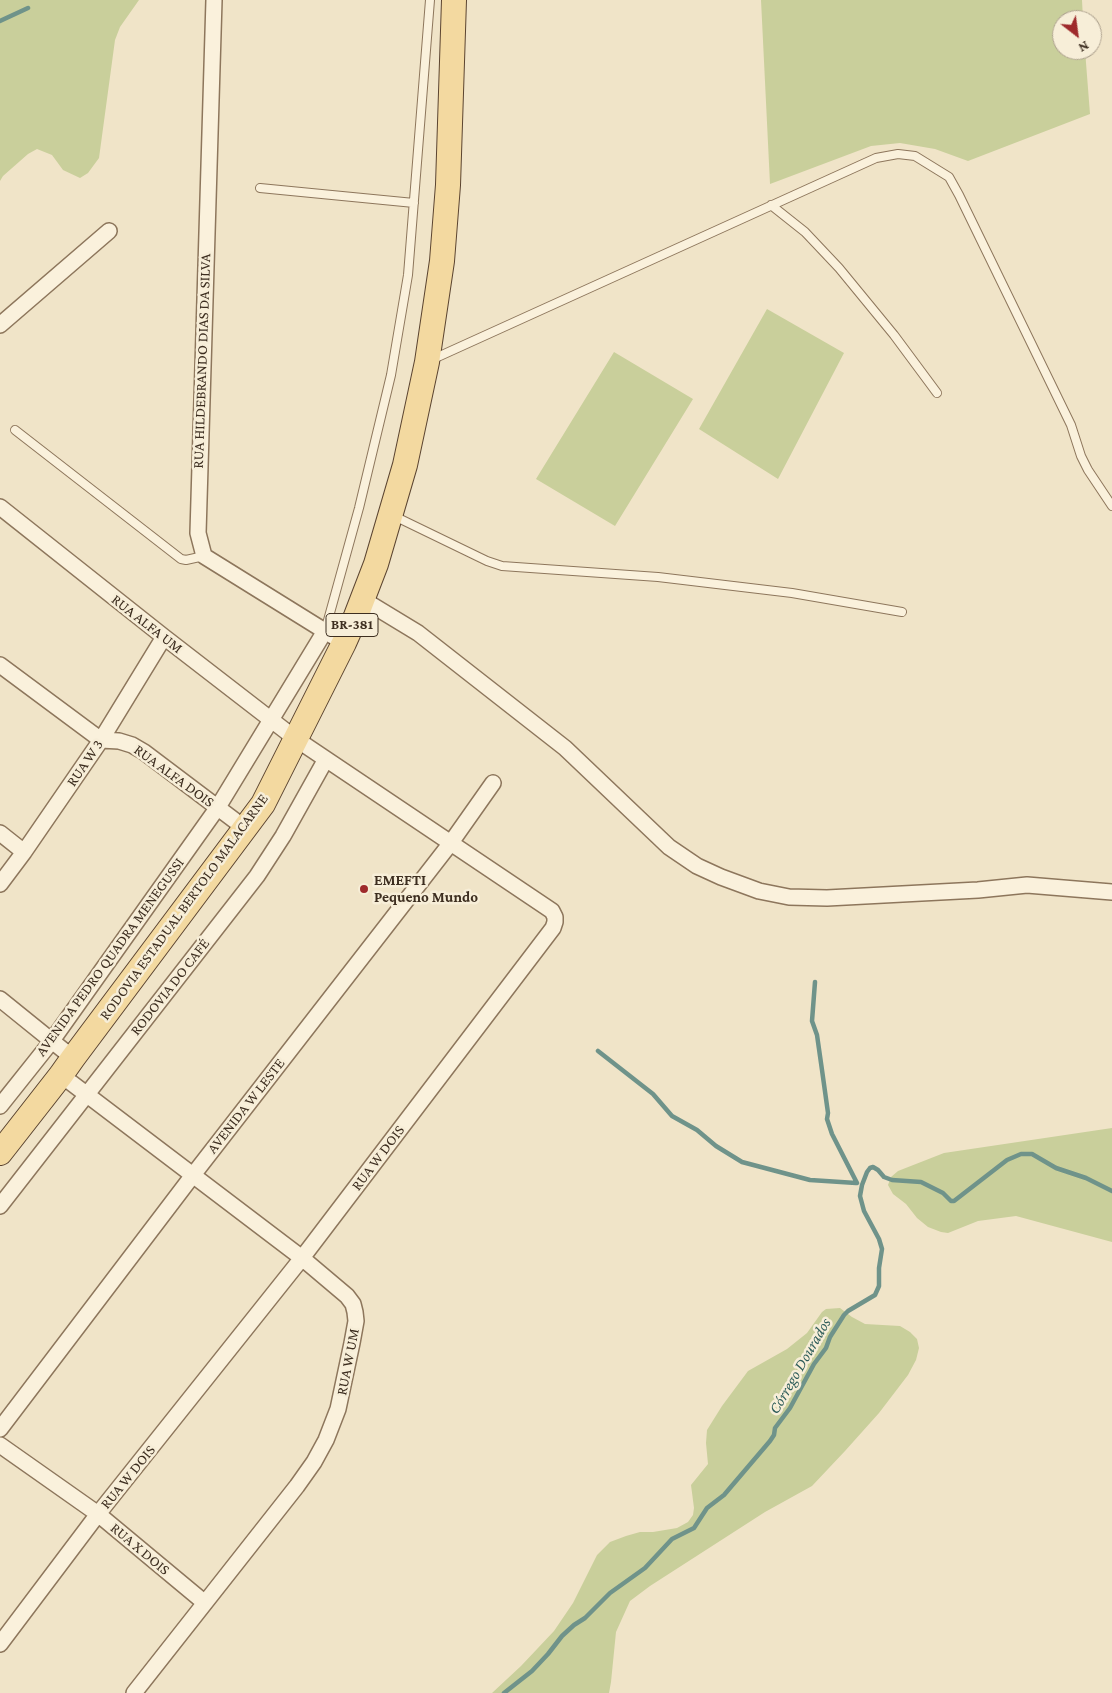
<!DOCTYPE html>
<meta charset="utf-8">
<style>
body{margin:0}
#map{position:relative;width:1112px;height:1693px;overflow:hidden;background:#f0e4c8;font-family:"Crimson Pro",serif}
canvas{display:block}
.north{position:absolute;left:1052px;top:10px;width:50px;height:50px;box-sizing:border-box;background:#f7eed8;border:1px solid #ada18e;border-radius:50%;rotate:150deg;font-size:14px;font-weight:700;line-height:20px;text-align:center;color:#3d2e20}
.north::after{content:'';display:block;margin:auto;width:18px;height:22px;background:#9e2a2b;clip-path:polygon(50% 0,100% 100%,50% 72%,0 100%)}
</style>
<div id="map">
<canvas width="1112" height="1693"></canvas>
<div class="north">N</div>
</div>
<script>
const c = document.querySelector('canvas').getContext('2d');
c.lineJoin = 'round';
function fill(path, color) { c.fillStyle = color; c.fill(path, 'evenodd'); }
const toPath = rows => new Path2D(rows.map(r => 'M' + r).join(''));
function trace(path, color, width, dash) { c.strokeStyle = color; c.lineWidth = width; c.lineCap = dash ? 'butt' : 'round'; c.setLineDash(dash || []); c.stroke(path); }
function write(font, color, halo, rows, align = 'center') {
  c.font = font + ' "Crimson Pro",serif'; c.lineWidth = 5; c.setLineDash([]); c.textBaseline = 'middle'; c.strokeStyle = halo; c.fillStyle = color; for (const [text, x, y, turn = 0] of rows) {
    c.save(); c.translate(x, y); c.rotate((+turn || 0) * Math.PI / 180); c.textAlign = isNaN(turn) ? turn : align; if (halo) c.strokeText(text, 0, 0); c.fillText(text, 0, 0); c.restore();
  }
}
const green = toPath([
 [0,0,139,0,120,27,115,40,99,158,88,173,80,178,63,170,52,155,37,149,28,154,3,176,0,181],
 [761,0,1082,0,1083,20,1062,20,1062,50,1085,50,1090,114,968,161,935,149,900,143,871,146,770,184],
 [767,309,844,353,778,479,699,429],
 [614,352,693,399,615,526,536,479],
 [1112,1128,1112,1242,1016,1216,978,1221,948,1233,941,1232,928,1227,917,1218,906,1204,893,1194,888,1185,891,1177,898,1171,944,1153],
 [840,1308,852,1317,865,1324,900,1326,910,1332,917,1339,919,1348,916,1360,908,1375,879,1413,845,1451,812,1486,765,1512,650,1586,630,1601,616,1632,611,1682,609,1693,492,1693,521,1666,554,1631,573,1603,597,1555,610,1542,626,1536,640,1532,653,1532,677,1528,688,1522,693,1515,694,1508,691,1485,708,1464,706,1443,707,1430,722,1406,748,1371,787,1349,807,1333,822,1312,826,1309]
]);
const stream = toPath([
 [0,21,28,8],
 [815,982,812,1021,817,1035,822,1070,828,1113,827,1119,832,1134,857,1183],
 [598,1051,653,1094,672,1116,697,1130,716,1146,742,1162,810,1180,856,1183],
 [504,1693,532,1671,548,1654,562,1636,574,1625,585,1618,610,1593,645,1568,672,1539,694,1528,707,1508,724,1495,770,1441,774,1435,775,1428,790,1408,814,1364,826,1348,830,1337,844,1315,848,1311,875,1295,879,1286,879,1268,882,1249,879,1239,864,1211,860,1196,862,1185,867,1172,870,1168,873,1167,878,1170,884,1177,892,1180,921,1182,943,1193,951,1201,954,1201,1007,1160,1021,1154,1032,1154,1056,1168,1086,1178,1112,1191]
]);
const lane = toPath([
 [260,188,414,203],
 [771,205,805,232,839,268,894,335,937,393],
 [431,360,876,158,898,154,915,156,949,177,959,195,1071,425,1081,456,1088,470,1112,506],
 [15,430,181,559,186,560,204,556],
 [392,515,487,561,502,566,658,577,792,593,902,612],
 [325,631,359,508,391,375,408,275,430,0]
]);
const street = toPath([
 [214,0,198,533,204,556,344,643],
 [0,325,109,231],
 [0,507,164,637,296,739,552,911,555,917,555,922,553,928,302,1258,98,1514,0,1644],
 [362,599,418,633,565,748,669,847,697,866,721,877,759,891,789,897,827,898,978,890,1027,885,1112,892],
 [0,665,101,740,119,741,132,745,144,752,246,829],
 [0,833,24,852],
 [0,884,24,852,101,740,164,637],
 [0,999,73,1058],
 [61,1075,302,1258,347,1296,353,1304,355,1312,356,1321,352,1343,338,1409,326,1440,314,1462,297,1486,134,1693],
 [0,1106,51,1042,218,807,325,631],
 [0,1206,257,876,283,836,326,759],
 [0,1429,193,1175,450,844,493,783],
 [0,1445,98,1514,205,1603]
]);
const primary = toPath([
 [0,1153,61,1075,73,1058,263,804,344,643,356,616,376,564,405,465,427,362,442,261,448,185,454,0]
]);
const markers = [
 [364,889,5,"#9e2a2b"]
];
const shields = [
 [352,625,52]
];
const shieldNames = [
 ["BR-381",352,625]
];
const streetNames = [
 ["RUA HILDEBRANDO DIAS DA SILVA",202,361,-88],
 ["RUA ALFA UM",147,624,38],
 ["RUA W 3",85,763,-56],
 ["RUA ALFA DOIS",174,776,36],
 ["RODOVIA ESTADUAL BERTOLO MALACARNE",184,907,-54],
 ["AVENIDA PEDRO QUADRA MENEGUSSI",110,957,-54],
 ["RODOVIA DO CAFÉ",170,987,-52],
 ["AVENIDA W LESTE",246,1106,-52],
 ["RUA W DOIS",378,1158,-53],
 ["RUA W UM",348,1362,-79],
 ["RUA W DOIS",128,1477,-51],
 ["RUA X DOIS",140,1549,40]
];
const poiNames = [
 ["EMEFTI",374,880],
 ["Pequeno Mundo",374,897]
];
const waterNames = [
 ["Córrego Dourados",800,1366,-60]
];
fill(green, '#c9cf9b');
trace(stream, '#6f938a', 4.5);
trace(lane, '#8d765c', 10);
trace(street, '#8d765c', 18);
trace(primary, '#5b4430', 26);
trace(lane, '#faf1dc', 8);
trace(street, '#faf1dc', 15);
trace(primary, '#f3d9a0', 24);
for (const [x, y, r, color] of markers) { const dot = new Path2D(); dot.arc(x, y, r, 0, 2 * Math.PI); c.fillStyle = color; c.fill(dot); trace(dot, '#f7eed8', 2); }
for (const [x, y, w] of shields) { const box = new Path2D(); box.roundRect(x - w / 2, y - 11.5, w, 23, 4); c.fillStyle = '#f7eed8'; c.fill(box); trace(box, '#3d2e20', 1); }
write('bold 14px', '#3d2e20', null, shieldNames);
write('15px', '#3d2e20', '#f7eed8', streetNames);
write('bold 15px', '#3d2e20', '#f7eed8', poiNames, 'left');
write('italic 16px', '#2f5d5a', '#f7eed8', waterNames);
</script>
